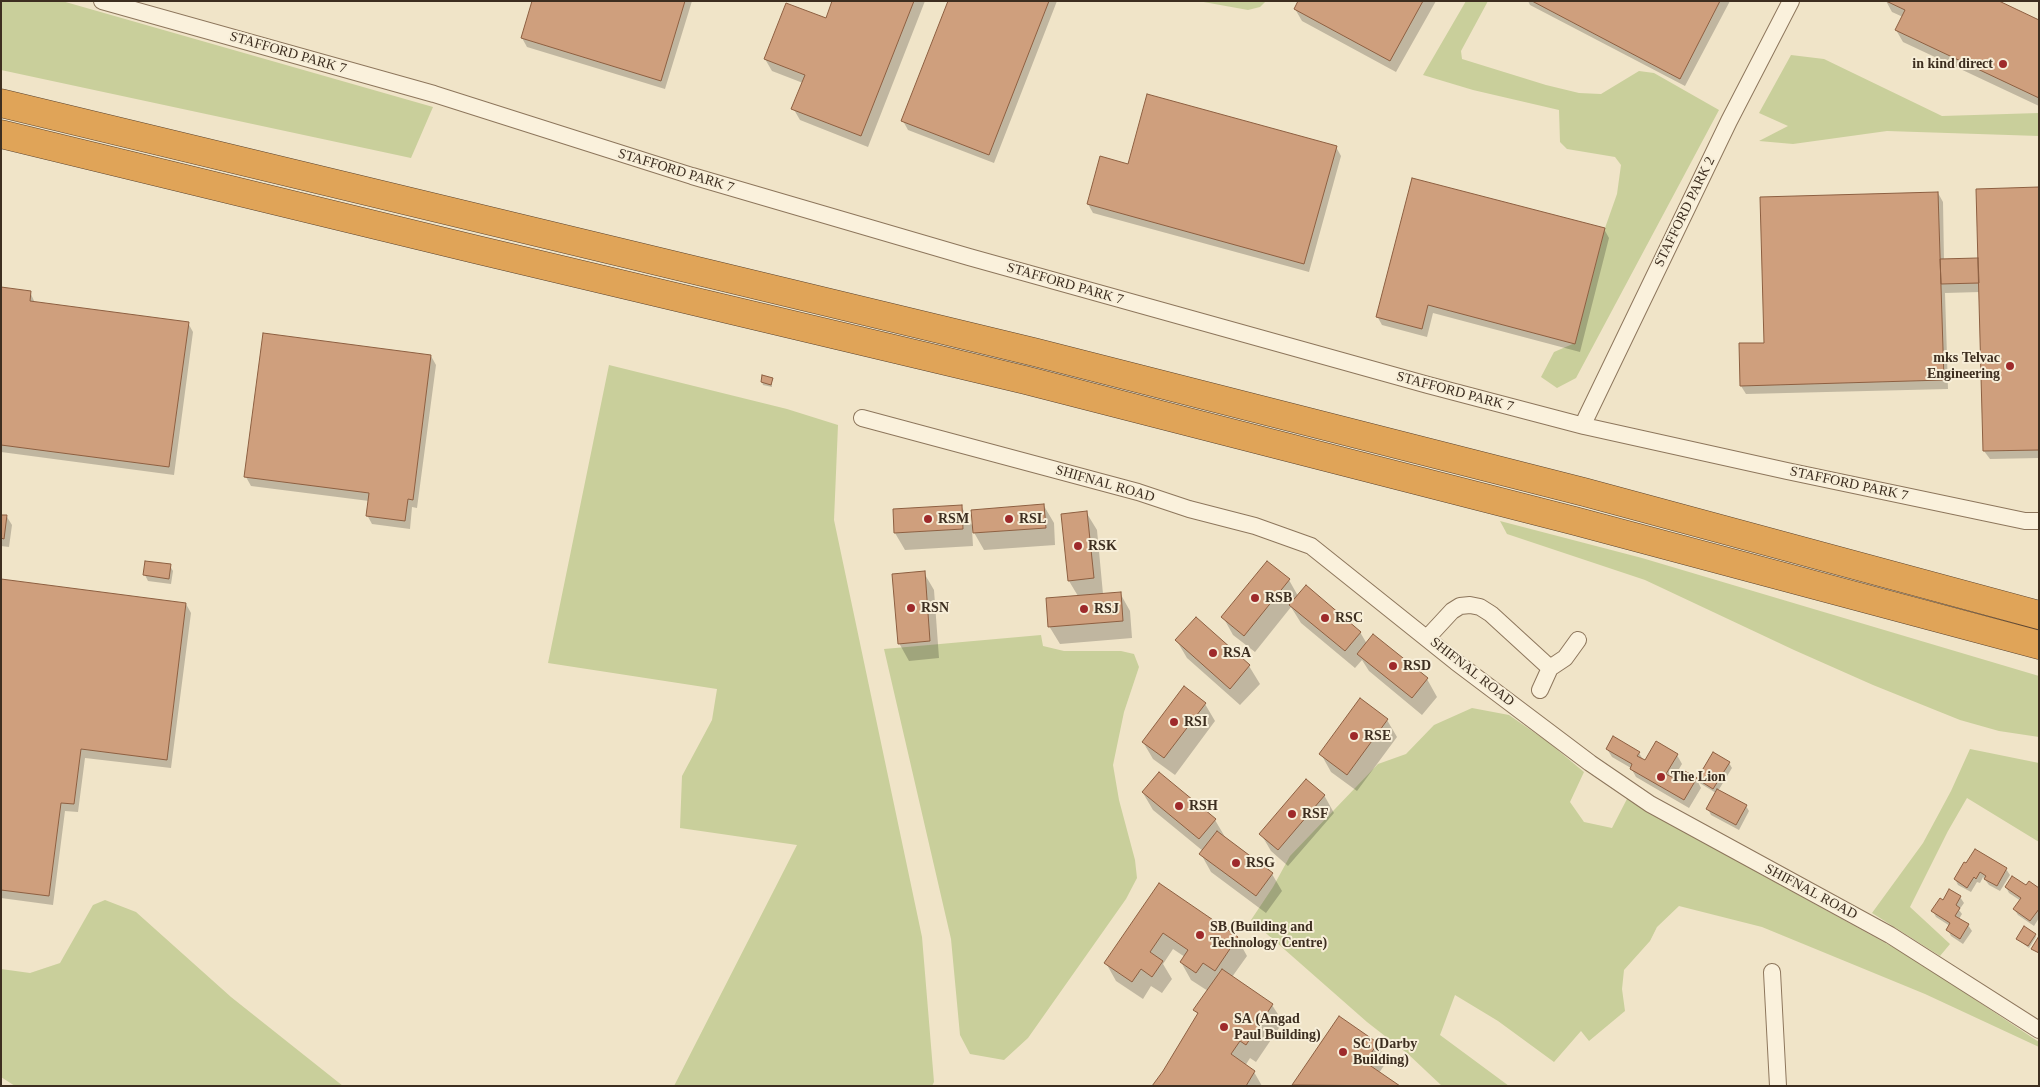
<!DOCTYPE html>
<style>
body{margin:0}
#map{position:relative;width:2040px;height:1087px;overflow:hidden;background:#f0e4c8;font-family:"Times New Roman",serif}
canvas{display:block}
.frame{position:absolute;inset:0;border:2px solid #3d2e20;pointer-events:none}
</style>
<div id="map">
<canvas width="2040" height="1087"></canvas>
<div class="frame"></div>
</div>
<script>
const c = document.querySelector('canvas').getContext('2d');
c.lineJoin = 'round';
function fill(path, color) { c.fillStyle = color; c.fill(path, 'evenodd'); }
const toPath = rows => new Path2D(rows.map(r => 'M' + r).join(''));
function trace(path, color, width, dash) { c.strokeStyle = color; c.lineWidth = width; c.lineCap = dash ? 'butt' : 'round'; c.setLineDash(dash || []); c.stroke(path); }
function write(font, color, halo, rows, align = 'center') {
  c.font = font + ' "Times New Roman",serif'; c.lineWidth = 4; c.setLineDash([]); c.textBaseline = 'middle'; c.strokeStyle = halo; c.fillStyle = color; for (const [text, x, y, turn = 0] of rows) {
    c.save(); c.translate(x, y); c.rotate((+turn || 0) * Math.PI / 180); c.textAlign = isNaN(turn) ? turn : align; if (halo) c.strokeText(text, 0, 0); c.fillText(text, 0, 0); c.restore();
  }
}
const green = toPath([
 [1,1,62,1,433,107,411,158,1,70],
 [1198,1,1266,1,1260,7,1248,10],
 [1466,1,1488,1,1461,51,1462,59,1546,85,1579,93,1601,94,1639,71,1654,73,1719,110,1576,378,1557,388,1541,377,1554,352,1575,343,1605,228,1617,194,1621,165,1615,157,1567,149,1560,142,1559,110,1473,90,1423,75],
 [1791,55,1824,59,1942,116,2039,113,2039,136,1887,131,1793,144,1759,141,1788,126,1759,113],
 [609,365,787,409,838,425,834,520,922,937,934,1082,932,1086,674,1086,797,845,680,828,682,776,712,720,717,689,548,663],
 [1500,521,1642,558,2039,676,2039,737,1999,731,1960,720,1873,685,1794,650,1645,580,1507,534],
 [1041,635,1043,646,1064,651,1121,651,1134,654,1139,667,1124,712,1113,765,1119,800,1135,860,1137,878,1126,899,1028,1038,1004,1060,970,1054,960,1035,951,939,884,649],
 [1472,708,1509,715,1548,742,1584,772,1570,802,1584,822,1612,828,1628,797,1762,875,1911,957,2039,1042,2039,1047,1925,994,1762,927,1679,906,1657,927,1650,941,1624,970,1622,989,1625,1011,1589,1041,1581,1031,1554,1062,1498,1021,1455,995,1440,1035,1509,1086,1442,1086,1408,1054,1367,1022,1251,920,1273,887,1290,856,1378,764,1406,754,1434,725],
 [1970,749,2039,763,2039,842,1967,798,1948,831,1910,907,1950,944,1940,956,1872,913,1923,843,1951,791],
 [105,900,136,912,231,997,343,1086,15,1086,1,1077,1,969,30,973,60,963,93,905]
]);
const shadow = toPath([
 [533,1,692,1,665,89,527,47,522,38],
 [834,1,925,1,868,147,800,120,793,108,803,83,772,71,765,59,826,20],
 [950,1,1057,1,994,163,908,130,903,121],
 [1299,1,1436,1,1396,72,1302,21,1295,9],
 [1528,1,1730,1,1685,86,1530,5],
 [1886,1,1996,1,2039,21,2039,106,1903,42,1896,30,1903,17,1892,12],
 [1336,147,1341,156,1309,272,1093,213,1088,204],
 [2039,188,2039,458,1990,459,1984,451,1980,292,1945,293,1948,389,1746,394,1741,386,1765,344,1938,193,1943,202,1944,261,1979,260],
 [1604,229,1609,238,1580,352,1433,313,1427,337,1382,325,1377,316],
 [1,288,30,292,35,303,188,323,193,332,174,475,1,452],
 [431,356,436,365,417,508,412,507,410,529,372,524,367,515,369,501,251,486,246,477],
 [772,379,772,387,763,385,762,382],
 [961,506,973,527,1044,506,1054,523,1055,545,984,550,972,529,973,546,905,550,895,533],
 [1086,512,1097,530,1103,594,1120,593,1130,611,1132,638,1060,644,1049,626,1078,596,1069,581],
 [1,516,7,517,12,525,9,547,1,546],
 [170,566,173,571,171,584,148,581,145,575],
 [924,573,934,590,939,658,909,661,899,643],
 [1289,580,1298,596,1360,632,1367,644,1373,636,1427,679,1437,697,1422,715,1369,671,1362,660,1355,668,1301,623,1291,607,1255,652,1233,635,1223,617],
 [1,581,186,604,191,613,171,768,85,758,78,812,65,811,53,905,1,898],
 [1196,619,1249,666,1260,684,1240,705,1187,658,1177,641],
 [1205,704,1215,721,1175,775,1153,759,1143,742],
 [1387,720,1397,737,1357,791,1331,772,1321,754],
 [1607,749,1639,753,1645,763,1677,755,1682,764,1673,779,1678,782,1683,772,1697,781,1714,754,1729,763,1732,768,1718,791,1746,806,1749,811,1739,830,1711,815,1708,809,1716,793,1698,782,1701,788,1689,808,1636,777,1631,768,1612,757],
 [1143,793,1215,820,1225,837,1272,874,1282,891,1266,913,1211,872,1201,854,1203,851,1153,810],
 [1324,795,1334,813,1288,866,1271,851,1261,834],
 [1976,851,2006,869,2010,875,2000,891,1989,885,1983,877,1980,883,1977,882,1971,892,1958,885,1955,879],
 [1160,885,1237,938,1247,956,1232,977,1272,1005,1283,1022,1256,1062,1250,1058,1245,1066,1254,1072,1262,1086,1154,1086,1198,1015,1195,1010,1208,991,1191,980,1181,962,1185,957,1173,949,1163,964,1172,979,1162,993,1151,986,1143,999,1116,981,1106,963],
 [2006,887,2039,889,2039,918,2034,926,2018,915,2014,909,2021,901,2009,893],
 [1950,891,1960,897,1964,903,1959,910,1962,914,1959,919,1968,925,1972,931,1963,944,1951,936,1948,930,1950,926,1936,917,1933,911,1943,902],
 [2035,934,2036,937,2029,948,2017,939],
 [1339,1018,1377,1044,1387,1061,1379,1073,1398,1086,1294,1086]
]);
const building = toPath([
 [532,1,685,1,661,81,521,38,532,1],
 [832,1,914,1,861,136,791,109,805,75,764,59,786,3,826,18,832,1],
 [948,1,1049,1,989,155,901,121,948,1],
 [1298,1,1423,1,1390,61,1294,9,1298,1],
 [1532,1,1720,1,1680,79,1532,1],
 [1886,1,1999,1,2039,20,2039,98,1895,30,1905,10,1886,1],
 [1147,94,1337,146,1304,264,1087,204,1100,156,1128,164,1147,94],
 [1412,178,1605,228,1575,344,1428,305,1422,329,1376,317,1412,178],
 [2039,187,2039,450,1983,451,1976,189,2039,187],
 [1938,192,1944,380,1740,386,1739,343,1764,343,1760,197,1938,192],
 [1978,258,1979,283,1941,284,1940,259,1978,258],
 [1,287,31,291,30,301,189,322,169,467,1,445,1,287],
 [263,333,431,355,413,500,408,499,405,521,366,516,369,493,244,477,263,333],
 [762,375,773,378,771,385,761,382,762,375],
 [1044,504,1046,528,973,533,971,510,1044,504],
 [962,505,963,529,894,533,893,509,962,505],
 [1087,511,1094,578,1068,581,1061,514,1087,511],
 [1,515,7,515,4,539,1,538,1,515],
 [145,561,171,564,169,579,143,575,145,561],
 [1267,561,1290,579,1244,636,1221,617,1267,561],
 [925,571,930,641,898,644,892,574,925,571],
 [1,579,186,603,167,760,81,749,74,804,61,803,49,896,1,890,1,579],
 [1306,585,1361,632,1345,651,1289,605,1306,585],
 [1121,592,1123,621,1048,627,1046,598,1121,592],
 [1196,617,1250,665,1230,689,1175,640,1196,617],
 [1373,634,1428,678,1412,698,1357,654,1373,634],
 [1184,686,1206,703,1164,758,1142,742,1184,686],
 [1360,698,1388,719,1347,775,1319,754,1360,698],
 [1613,736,1640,752,1637,756,1645,760,1656,741,1678,754,1666,774,1677,780,1683,770,1697,778,1684,800,1630,769,1632,764,1606,749,1613,736],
 [1713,752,1730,762,1713,789,1697,779,1713,752],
 [1159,772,1216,819,1199,839,1142,792,1159,772],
 [1306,779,1325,795,1278,850,1259,834,1306,779],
 [1717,789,1747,805,1736,825,1706,809,1717,789],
 [1217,831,1273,873,1256,896,1199,854,1217,831],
 [1975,849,2007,868,1997,886,1984,879,1986,876,1980,872,1976,879,1974,877,1967,888,1954,879,1964,862,1966,863,1975,849],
 [2012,876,2026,885,2029,881,2039,888,2039,909,2030,921,2013,909,2021,898,2005,887,2012,876],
 [1159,883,1238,937,1215,971,1203,963,1196,973,1180,962,1188,950,1163,933,1150,952,1163,961,1152,977,1141,969,1132,982,1104,963,1159,883],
 [1949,889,1961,896,1956,905,1960,908,1955,916,1969,924,1960,939,1946,930,1950,923,1931,911,1940,898,1943,900,1949,889],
 [2024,926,2036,934,2028,946,2016,939,2024,926],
 [2039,936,2039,953,2031,949,2039,936],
 [1222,969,1273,1004,1246,1045,1240,1041,1231,1054,1255,1071,1246,1086,1152,1086,1163,1071,1198,1013,1193,1010,1222,969],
 [1339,1016,1378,1043,1365,1062,1400,1086,1292,1085,1339,1016]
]);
const street = toPath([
 [102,1,434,94,692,176,969,257,1428,385,1584,426,1787,471,2025,521,2039,521],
 [862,418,1138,492,1189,509,1255,526,1311,546,1456,662,1590,763,1650,804,1890,935,2039,1030],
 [1584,426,1586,418,1729,121,1791,1],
 [1427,638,1452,611,1460,606,1470,605,1480,607,1491,614,1550,668],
 [1540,690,1550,668,1565,658,1578,640],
 [1772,972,1778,1086]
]);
const highway = toPath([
 [1,103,1034,352,1584,492,2039,615],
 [1,134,474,249,1025,380,1575,521,2039,645]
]);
const markers = [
 [2003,64,5,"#9e2a2b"],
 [2010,366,5,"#9e2a2b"],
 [928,519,5,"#9e2a2b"],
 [1009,519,5,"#9e2a2b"],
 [1078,546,5,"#9e2a2b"],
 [1255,598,5,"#9e2a2b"],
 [911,608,5,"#9e2a2b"],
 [1084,609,5,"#9e2a2b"],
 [1325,618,5,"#9e2a2b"],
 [1213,653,5,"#9e2a2b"],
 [1393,666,5,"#9e2a2b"],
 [1174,722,5,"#9e2a2b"],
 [1354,736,5,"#9e2a2b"],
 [1661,777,5,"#9e2a2b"],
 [1179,806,5,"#9e2a2b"],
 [1292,814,5,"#9e2a2b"],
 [1236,863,5,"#9e2a2b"],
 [1200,935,5,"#9e2a2b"],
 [1224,1027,5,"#9e2a2b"],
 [1343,1052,5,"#9e2a2b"]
];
const streetNames = [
 ["STAFFORD PARK 7",288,53,16],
 ["STAFFORD PARK 7",676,171,17],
 ["STAFFORD PARK 2",1685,212,-64],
 ["STAFFORD PARK 7",1065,284,16],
 ["STAFFORD PARK 7",1455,392,15],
 ["SHIFNAL ROAD",1105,484,16],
 ["STAFFORD PARK 7",1849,484,12],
 ["SHIFNAL ROAD",1472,672,38],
 ["SHIFNAL ROAD",1811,892,28]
];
const poiNames = [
 ["in kind direct",1993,64,"right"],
 ["mks Telvac",2000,358,"right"],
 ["Engineering",2000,374,"right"],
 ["RSM",938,519],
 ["RSL",1019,519],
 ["RSK",1088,546],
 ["RSB",1265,598],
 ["RSN",921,608],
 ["RSJ",1094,609],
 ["RSC",1335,618],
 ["RSA",1223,653],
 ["RSD",1403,666],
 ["RSI",1184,722],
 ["RSE",1364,736],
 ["The Lion",1671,777],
 ["RSH",1189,806],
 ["RSF",1302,814],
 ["RSG",1246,863],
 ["SB (Building and",1210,927],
 ["Technology Centre)",1210,943],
 ["SA (Angad",1234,1019],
 ["Paul Building)",1234,1035],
 ["SC (Darby",1353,1044],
 ["Building)",1353,1060]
];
fill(green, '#c9cf9b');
fill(shadow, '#0003');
fill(building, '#cf9f7d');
trace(building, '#8d5f41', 1);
trace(street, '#8d765c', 18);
trace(highway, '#5b4430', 29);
trace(street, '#faf1dc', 16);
trace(highway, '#e0a458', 28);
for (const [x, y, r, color] of markers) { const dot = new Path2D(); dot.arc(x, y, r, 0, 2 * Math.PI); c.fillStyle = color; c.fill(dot); trace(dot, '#f7eed8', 2); }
write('14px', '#3d2e20', '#f7eed8', streetNames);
write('bold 14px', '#3d2e20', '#f7eed8', poiNames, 'left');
</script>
